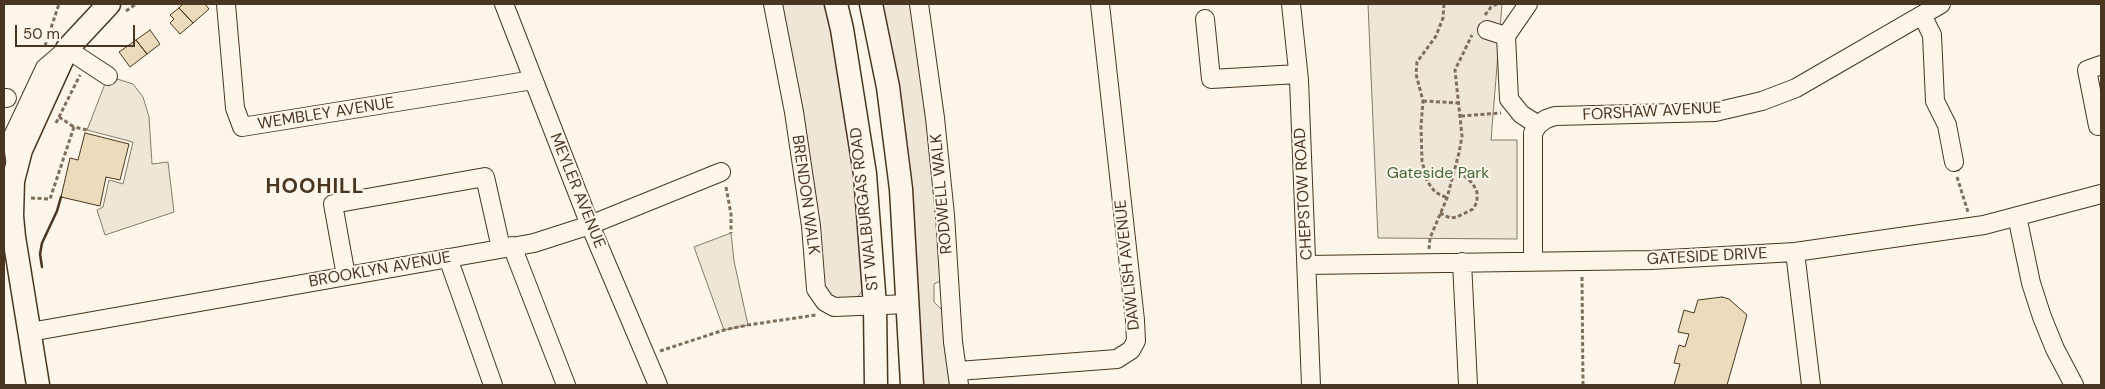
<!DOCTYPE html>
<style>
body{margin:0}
#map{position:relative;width:2105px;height:389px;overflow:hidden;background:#fbf6e9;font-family:"DM Sans",sans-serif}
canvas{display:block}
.frame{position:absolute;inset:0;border:5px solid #4a3520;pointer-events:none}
.scale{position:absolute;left:15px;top:25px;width:120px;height:22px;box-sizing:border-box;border:2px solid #4a3520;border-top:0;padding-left:6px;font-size:15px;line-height:18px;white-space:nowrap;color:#4a3520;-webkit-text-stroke:4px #fbf6e9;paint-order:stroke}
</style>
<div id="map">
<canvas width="2105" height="389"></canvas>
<div class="frame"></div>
<div class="scale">50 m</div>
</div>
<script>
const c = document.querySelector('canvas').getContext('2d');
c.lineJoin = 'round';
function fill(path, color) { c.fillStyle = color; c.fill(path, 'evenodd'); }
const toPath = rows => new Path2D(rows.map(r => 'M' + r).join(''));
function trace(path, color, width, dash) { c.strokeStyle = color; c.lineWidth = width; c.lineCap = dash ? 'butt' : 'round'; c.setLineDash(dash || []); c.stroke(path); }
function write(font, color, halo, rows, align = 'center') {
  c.font = font + ' "DM Sans",sans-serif'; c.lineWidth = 4; c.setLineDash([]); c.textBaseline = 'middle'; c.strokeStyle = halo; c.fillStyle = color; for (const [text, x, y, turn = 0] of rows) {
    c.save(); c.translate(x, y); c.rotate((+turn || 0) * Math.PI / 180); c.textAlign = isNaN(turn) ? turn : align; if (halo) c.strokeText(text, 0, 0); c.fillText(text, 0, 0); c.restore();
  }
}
const green = toPath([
 [774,4,826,4,834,37,854,160,865,287,854,302,825,302,774,4],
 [871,4,918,4,946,278,934,284,934,302,952,320,959,385,912,385,871,4],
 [1368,4,1502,4,1491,140,1517,140,1517,239,1378,238,1368,4],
 [731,233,734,261,748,325,724,330,694,247,731,233]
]);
const parking = toPath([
 [108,76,133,84,143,97,149,117,152,164,168,162,174,212,105,235,97,210,103,207,109,180,123,184,133,142,87,130,108,76]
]);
const building = toPath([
 [183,4,205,4,209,9,193,23,179,8,183,4],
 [179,8,193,23,180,34,170,23,174,19,170,15,179,8],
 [150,30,160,44,147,54,136,40,150,30],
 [136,40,147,54,130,67,119,52,136,40],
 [85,133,129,144,120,180,106,177,100,206,61,197,70,158,78,160,85,133],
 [1722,297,1729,299,1747,315,1727,385,1674,385,1680,364,1674,363,1679,345,1685,347,1689,334,1678,332,1684,310,1694,313,1698,300,1722,297]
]);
const path = toPath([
 [1444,4,1443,18,1436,36,1417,62,1416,74,1423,101,1421,126,1422,161,1427,181,1435,192,1447,198],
 [126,11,136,4],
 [1485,15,1491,7,1497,4],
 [45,46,59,4],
 [1423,101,1459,103],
 [1461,116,1501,113],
 [59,117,74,127],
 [56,123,80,75],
 [1957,177,1968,212],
 [726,187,731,214,731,233],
 [31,198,50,199,74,127,87,130],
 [1440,213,1450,218,1457,217,1473,209,1477,202,1477,192,1473,184,1466,177,1454,174],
 [1429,249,1430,238,1447,198,1459,153,1462,136,1455,70,1472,35],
 [1582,277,1583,385],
 [660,351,724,330,748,325,816,315]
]);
const minor = toPath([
 [226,4,235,108,242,127,533,80],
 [504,4,590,225,658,385],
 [773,4,794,112,811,226,816,289,825,302,834,307,908,304],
 [919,4,935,118,945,215,953,342,959,385],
 [1291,4,1299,80,1311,385],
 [1528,4,1506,36,1509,99,1521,114,1538,125],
 [1922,15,1932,35,1935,101,1947,125,1954,162],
 [1205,19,1211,79,1298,74],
 [1487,30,1506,36],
 [4,98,7,98],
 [2098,126,2087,70,2101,65],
 [16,165,12,138,45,68,67,49,108,76],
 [2017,216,2031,283,2042,317,2055,349,2074,385],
 [512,246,566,385],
 [1795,252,1811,385],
 [448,258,493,385],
 [1533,261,1533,133,1538,125,1546,119,1555,116,1715,112,1762,101,1796,88,1941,4],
 [1462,262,1468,385],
 [1307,265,1651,260,1795,252,1984,225,2101,194],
 [346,276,333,204,485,177,501,248],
 [30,332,534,243,590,225,721,172],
 [958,371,1117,359,1131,350,1136,341,1135,320,1100,4]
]);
const major = toPath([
 [836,4,842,29,865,174,875,306,876,385],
 [871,4,888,87,901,189,912,385],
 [38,385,14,237,12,216,13,181,21,150,67,49,109,4]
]);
const wall = toPath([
 [42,267,40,254,42,243,57,211,61,197]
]);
const streetNames = [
 ["FORSHAW AVENUE",1652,112,-3],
 ["WEMBLEY AVENUE",326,114,-9],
 ["MEYLER AVENUE",577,191,68],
 ["RODWELL WALK",942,194,-95],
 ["CHEPSTOW ROAD",1304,194,-93],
 ["BRENDON WALK",805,195,82],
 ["ST WALBURGAS ROAD",865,209,-96],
 ["GATESIDE DRIVE",1707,257,-3],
 ["DAWLISH AVENUE",1128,265,-96],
 ["BROOKLYN AVENUE",380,270,-10]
];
const parkNames = [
 ["Gateside Park",1438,174]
];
const districtNames = [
 ["HOOHILL",315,187]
];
fill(green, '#ede6d9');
trace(green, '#887966', 1);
fill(parking, '#ede7d9');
trace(parking, '#887966', 1);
fill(building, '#ecdcbc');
trace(building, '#4a3520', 1);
trace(minor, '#4a3520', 20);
trace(major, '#4a3520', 25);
trace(path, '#7f6f5c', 3, [4, 2.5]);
trace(minor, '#fbf6e9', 18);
trace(major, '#fbf6e9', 22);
trace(wall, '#4a3520', 2.5);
write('16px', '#4a3520', '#fbf6e9', streetNames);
write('16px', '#436837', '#fbf6e9', parkNames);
c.letterSpacing = '1px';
write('bold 21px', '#4a3520', '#fbf6e9', districtNames);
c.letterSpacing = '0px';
</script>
